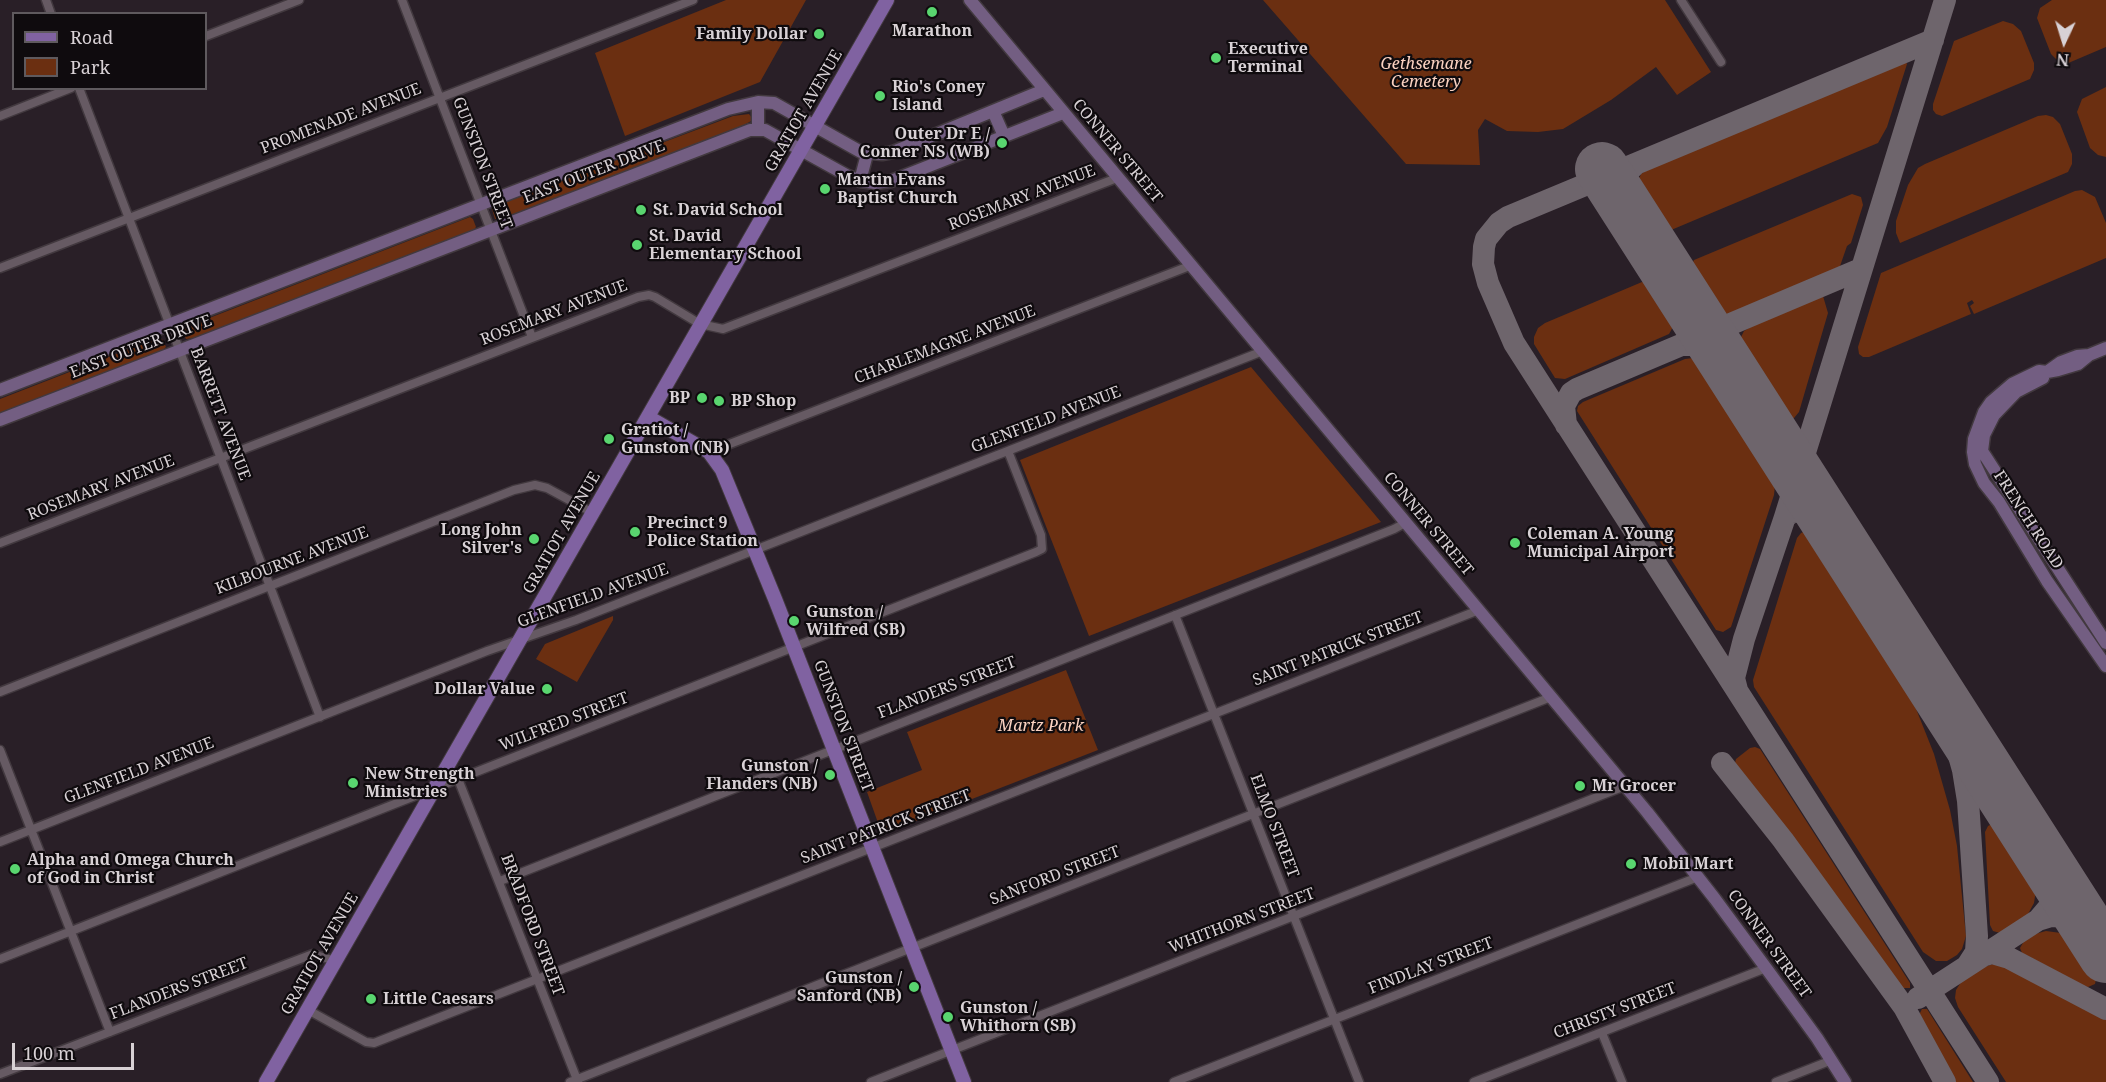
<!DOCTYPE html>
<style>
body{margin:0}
#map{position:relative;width:2106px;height:1082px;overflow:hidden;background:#291f27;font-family:"Noto Serif",serif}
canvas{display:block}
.legend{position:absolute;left:12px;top:12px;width:195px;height:78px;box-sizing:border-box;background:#0f0b0e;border:2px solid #5f5a5e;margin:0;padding:8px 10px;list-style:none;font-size:18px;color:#d8d1d5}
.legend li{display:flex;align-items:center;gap:12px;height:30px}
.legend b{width:30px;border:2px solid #5f5a5e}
.north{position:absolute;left:2034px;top:12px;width:60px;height:60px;-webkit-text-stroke:4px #0f0b0e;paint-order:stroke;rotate:184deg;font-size:16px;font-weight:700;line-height:24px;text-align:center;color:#d8d1d5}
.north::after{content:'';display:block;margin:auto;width:21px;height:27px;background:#d8d1d5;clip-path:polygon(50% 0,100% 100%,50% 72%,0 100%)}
.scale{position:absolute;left:12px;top:1043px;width:122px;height:27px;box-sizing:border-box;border:3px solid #d8d1d5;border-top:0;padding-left:8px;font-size:18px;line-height:21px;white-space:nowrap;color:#d8d1d5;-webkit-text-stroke:4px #0f0b0e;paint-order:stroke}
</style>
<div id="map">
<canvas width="2106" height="1082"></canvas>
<ul class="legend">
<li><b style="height:8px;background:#8062a1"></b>Road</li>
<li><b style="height:16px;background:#6b2f11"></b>Park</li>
</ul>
<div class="north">N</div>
<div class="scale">100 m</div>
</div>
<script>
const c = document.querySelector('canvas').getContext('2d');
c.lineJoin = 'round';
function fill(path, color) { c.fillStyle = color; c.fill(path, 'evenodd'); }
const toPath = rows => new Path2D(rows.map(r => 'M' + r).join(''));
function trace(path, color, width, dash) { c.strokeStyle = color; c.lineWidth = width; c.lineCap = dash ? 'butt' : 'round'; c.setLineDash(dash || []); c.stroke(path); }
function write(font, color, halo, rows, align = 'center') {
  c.font = font + ' "Noto Serif",serif'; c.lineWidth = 4.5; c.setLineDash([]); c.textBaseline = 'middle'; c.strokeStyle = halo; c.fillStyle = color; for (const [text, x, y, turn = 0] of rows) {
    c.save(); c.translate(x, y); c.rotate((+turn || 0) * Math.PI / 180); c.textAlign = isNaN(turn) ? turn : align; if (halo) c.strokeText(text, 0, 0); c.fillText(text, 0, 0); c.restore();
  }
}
const green = toPath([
 [726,0,806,0,760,82,625,136,595,53],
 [1263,0,1665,0,1711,72,1677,95,1656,67,1611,100,1563,129,1538,132,1507,131,1485,119,1478,130,1480,165,1406,164],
 [2052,0,2106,0,2106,47,2066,64,2056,59,2051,54,2037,18,2040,8],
 [2003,21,2013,24,2021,31,2034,63,2034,70,2030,79,1942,116,1936,114,1933,110,1933,104,1954,41],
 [1906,62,1907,64,1887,127,1878,143,1664,233,1640,194,1638,181,1641,174,1648,169],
 [2106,87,2106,157,2098,155,2090,148,2077,112,2082,99],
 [749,114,752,118,751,121,741,127,504,218,495,219,492,209,495,206,733,116],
 [2046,115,2053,117,2060,124,2072,154,2072,164,2068,172,1900,243,1896,233,1896,221,1908,185,1918,168,1925,164,2038,116],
 [2082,190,2095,197,2106,223,2106,258,1974,314,1970,306,1974,303,1972,300,1967,303,1971,314,1869,357,1863,357,1859,354,1858,347,1881,273,2075,191],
 [1852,194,1861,197,1863,205,1851,243,1847,246,1839,269,1732,314,1727,314,1719,312,1714,308,1689,271,1694,260],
 [470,217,473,219,476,227,474,230,194,338,186,339,182,330,186,327],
 [1642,282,1655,287,1673,316,1674,325,1669,334,1565,379,1555,378,1534,344,1534,337,1538,328,1545,323],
 [1823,296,1828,313,1799,412,1794,418,1786,419,1742,350,1741,337,1744,331,1752,326],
 [157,338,163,340,166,347,163,350,0,413,0,399],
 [1693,358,1700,361,1707,368,1773,470,1771,472,1775,485,1774,495,1731,627,1723,632,1716,630,1577,411,1578,406,1583,402,1685,359],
 [1251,367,1381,522,1089,636,1020,460],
 [1806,531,1812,531,1886,647,1909,691,1934,754,1950,810,1957,846,1966,936,1962,949,1957,955,1947,961,1936,961,1923,952,1754,687,1753,680,1797,538,1801,533],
 [613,616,613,620,577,682,536,659,545,644],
 [1066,670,1098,750,882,834,867,792,922,770,907,732],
 [1755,747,1760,749,1910,983,1910,988,1901,988,1737,769,1735,763,1736,759,1750,748],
 [1994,823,2003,828,2033,876,2031,878,2036,890,2034,903,2028,914,2021,921,2000,933,1993,931,1990,925,1985,832,1988,826],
 [2046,931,2061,933,2068,937,2074,945,2077,944,2097,975,2095,984,2088,987,2083,986,2022,953,2020,948,2024,941,2035,934],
 [1993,964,2005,966,2106,1020,2106,1082,2006,1082,1958,1007,1955,998,1956,990,1961,982,1984,967],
 [1922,1009,1927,1009,1973,1082,1955,1082,1921,1019,1919,1015]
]);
const taxiway = toPath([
 [1933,40,1508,217,1499,223,1486,239,1484,247,1483,264,1488,283,1514,343,1988,1082],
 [1619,196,1618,189,1621,178,1635,165],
 [1683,345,1695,345,1708,349,1719,357,1730,372],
 [1566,425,1564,406,1571,393,1577,389,1861,269],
 [1785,517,1792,512,1812,511,1824,519,1838,538],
 [1933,686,1951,727,1963,770,1968,801,1977,936,1976,952,1967,966],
 [1737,690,1734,678,1744,639,1785,517,1945,0],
 [1722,763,1783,840,1904,1007,1945,1082],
 [2038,920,2051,916,2073,917,2080,921,2094,938],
 [1982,956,1992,953,2009,958,2106,1009],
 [1918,998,2038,920,2049,907,2054,892,2052,876,2047,864]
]);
const runway = toPath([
 [1602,169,2106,956]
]);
const street = toPath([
 [46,0,51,14],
 [402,0,532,337],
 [1681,0,1721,62],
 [206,36,299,0],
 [79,88,320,717],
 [0,116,71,88],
 [0,268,693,0],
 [709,452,1192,265],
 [0,543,638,297,649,295,655,297,700,324,723,329,1117,178],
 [1175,615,1359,1082],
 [0,692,514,490,535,485,547,488,593,513],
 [0,750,110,1032],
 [458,779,578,1082],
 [0,842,487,651,576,620,1263,351],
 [500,881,1394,529,1405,523],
 [0,959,1036,552,1042,549,1041,535,1008,451],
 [308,1010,366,1042,374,1043,1479,610],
 [1602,1033,1622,1082],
 [0,1074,313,954,335,961],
 [570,1082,1551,697],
 [871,1082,1625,786],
 [1174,1082,1698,877],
 [1474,1082,1766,968],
 [1776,1082,1832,1060]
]);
const secondary = toPath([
 [970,0,1647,812,1715,899,1766,968,1817,1038,1845,1082],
 [758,102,758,129],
 [993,111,1004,136],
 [860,181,867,154],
 [2089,355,2077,356,2061,362,2047,372,2058,370,2078,364,2089,355,2106,348],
 [2047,372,2039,371,2012,384,1991,402,1984,412,1974,439,1973,452,1975,464,1984,483,1999,502,2047,581,2106,666],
 [2043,378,2016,392,1994,415,1984,435,1982,451,2106,643],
 [0,390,728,109,758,102,774,103,861,152,882,154,893,152,1044,90],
 [0,420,750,130,765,130,848,176,860,181,875,183,891,181,1063,113]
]);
const primary = toPath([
 [648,417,709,452,722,470,775,599,964,1082],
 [266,1082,887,0]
]);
const markers = [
 [932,12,6,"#59d56f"],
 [819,34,6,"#59d56f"],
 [1216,58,6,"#59d56f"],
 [880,96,6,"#59d56f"],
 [1002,143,6,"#59d56f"],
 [825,189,6,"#59d56f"],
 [641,210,6,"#59d56f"],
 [637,245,6,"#59d56f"],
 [702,398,6,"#59d56f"],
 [719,401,6,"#59d56f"],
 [609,439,6,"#59d56f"],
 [635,532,6,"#59d56f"],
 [534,539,6,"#59d56f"],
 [1515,543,6,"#59d56f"],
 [794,621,6,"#59d56f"],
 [547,689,6,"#59d56f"],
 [830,775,6,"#59d56f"],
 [353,783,6,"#59d56f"],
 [1580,786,6,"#59d56f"],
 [1631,864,6,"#59d56f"],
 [15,869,6,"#59d56f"],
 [914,987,6,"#59d56f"],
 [371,999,6,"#59d56f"],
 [948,1017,6,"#59d56f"]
];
const poiNames = [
 ["Marathon",932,31,"center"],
 ["Family Dollar",807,34,"right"],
 ["Executive",1228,49],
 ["Terminal",1228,67],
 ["Rio's Coney",892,87],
 ["Island",892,105],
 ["Outer Dr E /",990,134,"right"],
 ["Conner NS (WB)",990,152,"right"],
 ["Martin Evans",837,180],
 ["Baptist Church",837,198],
 ["St. David School",653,210],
 ["St. David",649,236],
 ["Elementary School",649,254],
 ["BP",690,398,"right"],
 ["BP Shop",731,401],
 ["Gratiot /",621,430],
 ["Gunston (NB)",621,448],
 ["Precinct 9",647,523],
 ["Police Station",647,541],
 ["Long John",522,530,"right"],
 ["Silver's",522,548,"right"],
 ["Coleman A. Young",1527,534],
 ["Municipal Airport",1527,552],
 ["Gunston /",806,612],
 ["Wilfred (SB)",806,630],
 ["Dollar Value",535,689,"right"],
 ["Gunston /",818,766,"right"],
 ["Flanders (NB)",818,784,"right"],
 ["New Strength",365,774],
 ["Ministries",365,792],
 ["Mr Grocer",1592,786],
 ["Alpha and Omega Church",27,860],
 ["of God in Christ",27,878],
 ["Mobil Mart",1643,864],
 ["Gunston /",902,978,"right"],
 ["Sanford (NB)",902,996,"right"],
 ["Little Caesars",383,999],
 ["Gunston /",960,1008],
 ["Whithorn (SB)",960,1026]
];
const parkNames = [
 ["Gethsemane",1426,64],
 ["Cemetery",1426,82],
 ["Martz Park",1041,726]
];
const streetNames = [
 ["GRATIOT AVENUE",804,111,-60],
 ["PROMENADE AVENUE",341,119,-21],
 ["CONNER STREET",1117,151,50],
 ["GUNSTON STREET",482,163,69],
 ["EAST OUTER DRIVE",594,172,-21],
 ["ROSEMARY AVENUE",1022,198,-21],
 ["ROSEMARY AVENUE",554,313,-21],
 ["CHARLEMAGNE AVENUE",945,345,-21],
 ["EAST OUTER DRIVE",141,347,-21],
 ["BARRETT AVENUE",220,414,69],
 ["GLENFIELD AVENUE",1046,420,-21],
 ["ROSEMARY AVENUE",101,488,-21],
 ["FRENCH ROAD",2028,520,57],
 ["CONNER STREET",1428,524,50],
 ["GRATIOT AVENUE",562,533,-60],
 ["KILBOURNE AVENUE",292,561,-21],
 ["GLENFIELD AVENUE",593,596,-20],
 ["SAINT PATRICK STREET",1338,649,-21],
 ["FLANDERS STREET",947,688,-21],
 ["WILFRED STREET",564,722,-21],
 ["GUNSTON STREET",843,726,69],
 ["GLENFIELD AVENUE",139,771,-21],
 ["ELMO STREET",1274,826,69],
 ["SAINT PATRICK STREET",886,827,-21],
 ["SANFORD STREET",1055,876,-21],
 ["WHITHORN STREET",1242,921,-21],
 ["BRADFORD STREET",532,925,69],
 ["CONNER STREET",1769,944,54],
 ["GRATIOT AVENUE",320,954,-60],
 ["FINDLAY STREET",1431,966,-21],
 ["FLANDERS STREET",179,989,-21],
 ["CHRISTY STREET",1615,1011,-21]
];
fill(green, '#6b2f11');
trace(taxiway, '#6e656c', 22);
trace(runway, '#6e656c', 54);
trace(street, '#42393f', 11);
trace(secondary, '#42393f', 15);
trace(primary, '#42393f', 16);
trace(street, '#665a63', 8);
trace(secondary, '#735e82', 12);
trace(primary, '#8062a1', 14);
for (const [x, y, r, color] of markers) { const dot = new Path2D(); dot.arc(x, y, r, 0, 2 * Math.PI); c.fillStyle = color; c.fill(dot); trace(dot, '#0f0b0e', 2); }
write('bold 16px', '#d8d1d5', '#0f0b0e', poiNames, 'left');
write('italic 16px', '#fbd2c1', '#0f0b0e', parkNames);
write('16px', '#d8d1d5', '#0f0b0e', streetNames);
</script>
